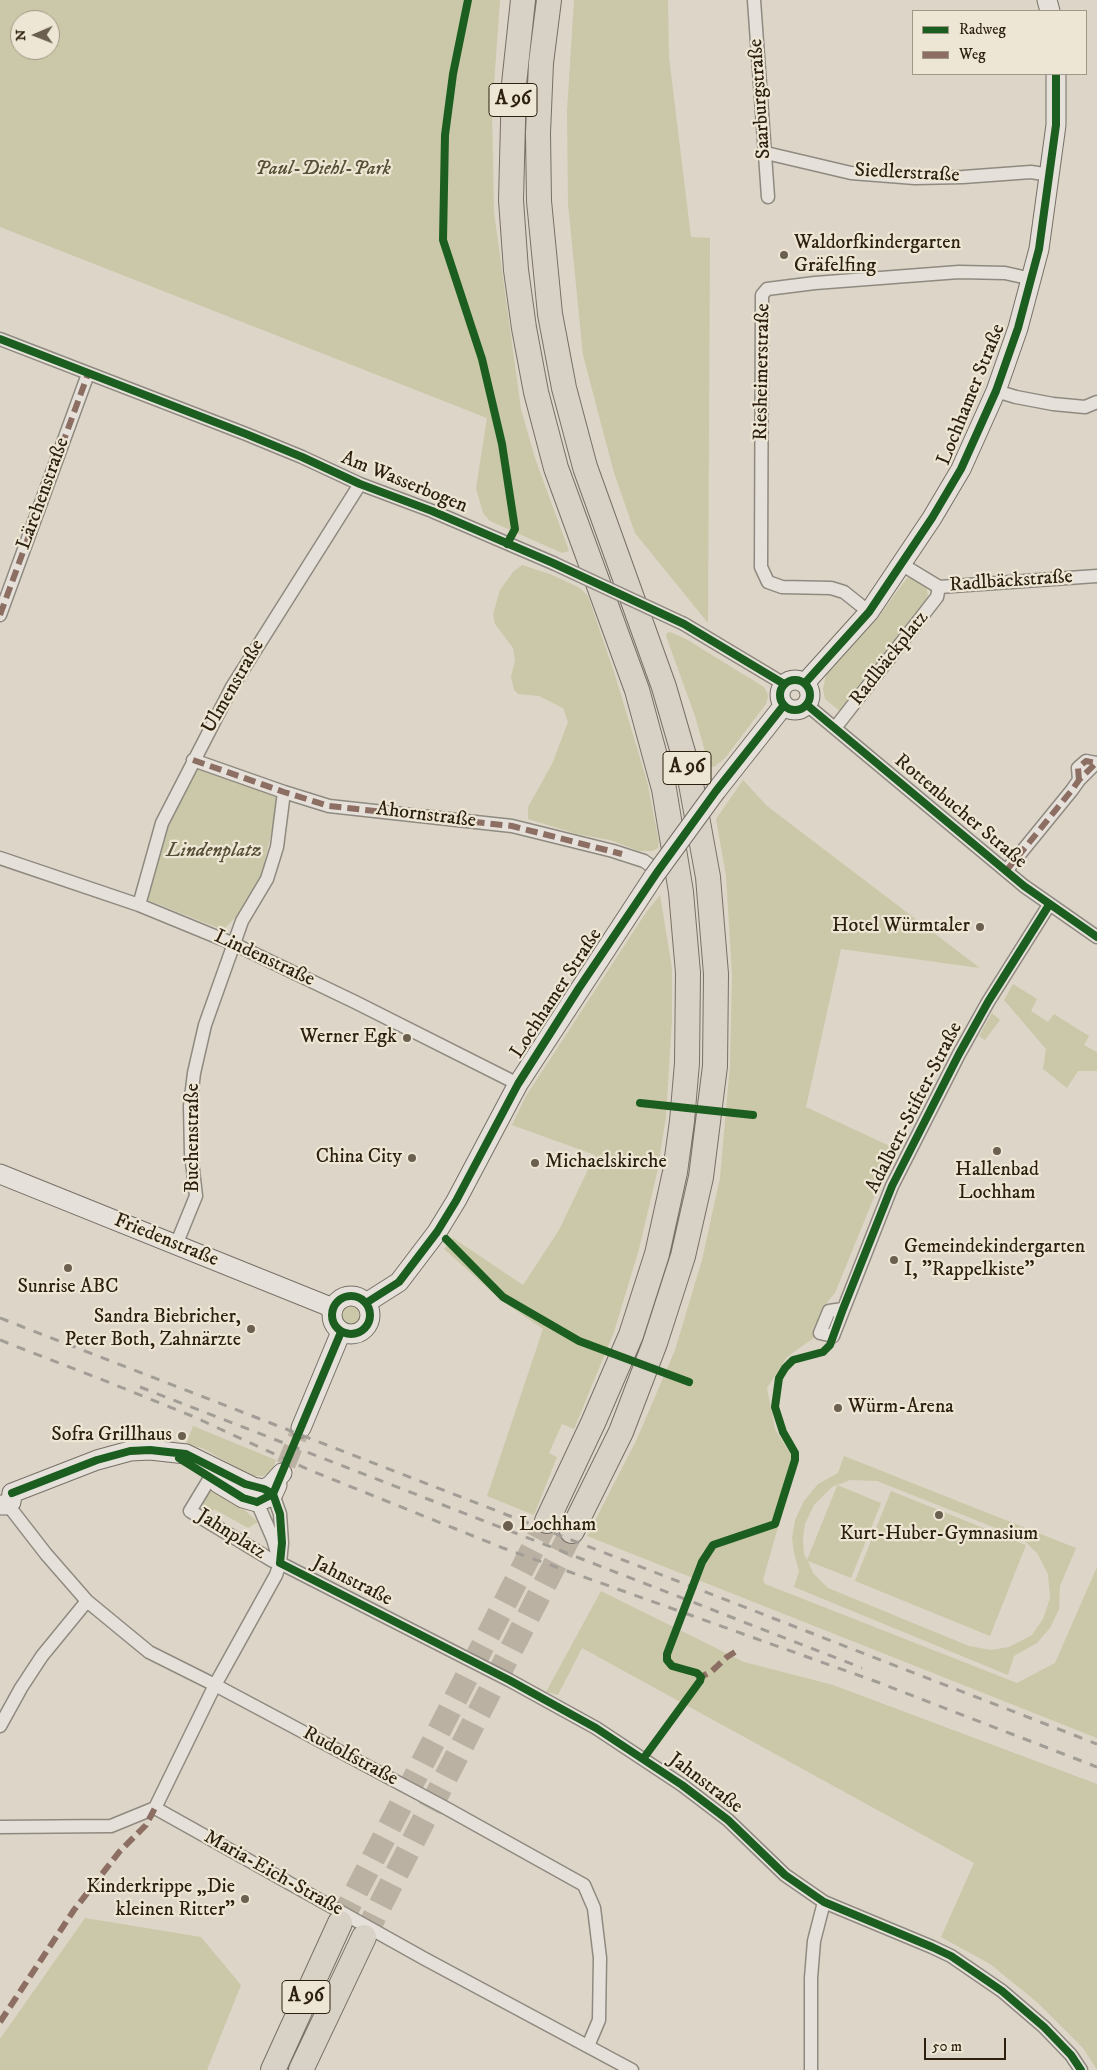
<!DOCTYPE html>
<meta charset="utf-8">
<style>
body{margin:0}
#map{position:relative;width:1097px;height:2070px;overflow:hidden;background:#ddd5c7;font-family:"IM FELL DW Pica",serif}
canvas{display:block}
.legend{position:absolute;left:912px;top:10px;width:175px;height:65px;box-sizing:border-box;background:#eee6d5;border:1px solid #a19785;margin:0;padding:6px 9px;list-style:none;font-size:15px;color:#2d200e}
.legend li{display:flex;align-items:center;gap:10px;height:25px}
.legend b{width:25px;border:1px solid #a19785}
.north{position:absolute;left:10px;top:10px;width:50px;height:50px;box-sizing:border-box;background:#eee6d5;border:1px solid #a19785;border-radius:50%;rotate:269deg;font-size:14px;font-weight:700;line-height:20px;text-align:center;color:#2d200e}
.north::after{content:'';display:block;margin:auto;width:18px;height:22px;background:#6b5f4f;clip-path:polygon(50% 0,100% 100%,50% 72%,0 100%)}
.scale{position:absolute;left:924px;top:2038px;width:82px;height:22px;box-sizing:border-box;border:2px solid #2d200e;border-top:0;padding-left:6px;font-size:15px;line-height:18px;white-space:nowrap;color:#2d200e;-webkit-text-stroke:4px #eee6d5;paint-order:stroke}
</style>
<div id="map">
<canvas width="1097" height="2070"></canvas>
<ul class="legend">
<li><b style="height:6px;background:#1b5e20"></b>Radweg</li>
<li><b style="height:6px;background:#8d6e63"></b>Weg</li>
</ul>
<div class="north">N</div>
<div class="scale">50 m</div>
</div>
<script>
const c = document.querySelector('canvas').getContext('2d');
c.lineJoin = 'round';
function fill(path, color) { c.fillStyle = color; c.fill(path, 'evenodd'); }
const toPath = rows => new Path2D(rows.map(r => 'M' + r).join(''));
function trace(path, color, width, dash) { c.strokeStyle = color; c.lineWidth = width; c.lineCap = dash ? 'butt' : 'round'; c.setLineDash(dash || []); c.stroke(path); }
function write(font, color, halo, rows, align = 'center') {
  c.font = font + ' "IM FELL DW Pica",serif'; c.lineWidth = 4.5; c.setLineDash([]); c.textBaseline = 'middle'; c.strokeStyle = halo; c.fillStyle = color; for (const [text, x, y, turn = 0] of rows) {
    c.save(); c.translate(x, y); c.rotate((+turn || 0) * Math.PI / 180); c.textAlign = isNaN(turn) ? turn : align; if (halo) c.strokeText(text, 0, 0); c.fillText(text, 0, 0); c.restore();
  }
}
const green = toPath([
 [0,0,500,0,492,112,494,212,521,409,535,458,569,551,562,553,490,521,483,513,476,488,487,418,0,227],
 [20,20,50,20,50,50,20,50],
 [574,0,668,0,669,57,691,237,710,238,708,623,635,533,614,473,583,355,568,204,567,111],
 [522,565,550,574,580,588,588,596,615,675,647,781,659,842,658,848,652,851,639,851,610,840,577,834,528,819,528,807,552,764,568,722,563,708,539,696,518,694,514,690,511,677,515,660,513,648,495,624,493,614,500,590,513,572],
 [907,578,914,578,927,587,928,603,841,712,825,699,823,689,826,675,877,619],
 [670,632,686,639,764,687,767,692,768,697,766,704,725,758,714,767,709,766,695,716,666,636,667,633],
 [198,768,276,795,275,817,262,873,251,895,237,916,223,930,148,900,166,828],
 [743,780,767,806,980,968,841,949,806,1107,894,1148,835,1293,823,1307,815,1337,787,1357,767,1388,775,1429,796,1463,763,1580,765,1584,1017,1683,1055,1663,1097,1567,1097,1738,587,1536,636,1441,675,1350,702,1260,720,1178,730,1065,732,975,726,876,716,819],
 [660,895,672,968,672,1019,666,1117,657,1173,639,1249,614,1332,574,1429,562,1424,549,1453,557,1457,534,1515,487,1496,543,1329,501,1300,444,1249,453,1238,523,1285,559,1230,595,1155,512,1125,526,1096,645,914],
 [1013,984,1037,999,1031,1011,1048,1022,1054,1014,1089,1036,1084,1045,1097,1052,1097,1071,1078,1071,1067,1088,1043,1069,1046,1049,1004,1000],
 [992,1013,1000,1020,985,1040,979,1036],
 '339 1314a12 12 0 1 1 24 0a12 12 0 1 1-24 0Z',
 [193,1426,276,1460,272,1472,263,1476,252,1476,202,1448,186,1445],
 [844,1456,1076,1548,1060,1586,1059,1609,1050,1628,1037,1643,1014,1656,1008,1675,794,1587,799,1571,794,1553,792,1538,795,1520,804,1501,818,1484,838,1473],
 [850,1480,877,1481,1021,1538,1037,1553,1048,1574,1050,1598,1043,1619,1032,1635,1009,1647,991,1650,969,1646,828,1588,813,1573,808,1561,851,1578,881,1503,837,1485],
 [837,1485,837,1486,807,1560,804,1554,803,1538,805,1524,814,1505,832,1487],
 [212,1488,240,1506,258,1522,248,1528,214,1509,209,1515,199,1508],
 [891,1491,1026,1545,990,1636,855,1581],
 [601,1591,744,1662,833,1685,1097,1784,1097,2070,1083,2048,1038,2003,990,1964,941,1937,974,1863,582,1648,558,1695,546,1692],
 [85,1918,201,1937,241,1985,207,2070,0,2070,0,2039]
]);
const secondaryTunnel = toPath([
 [286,1465,301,1428]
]);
const highwayTunnel = toPath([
 [340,1923,547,1521],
 [364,1937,572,1531]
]);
const street = toPath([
 [754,0,768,197],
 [766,153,851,173,915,178,963,177,1031,172,1050,175],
 [0,339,246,434,302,457,360,484,432,511,553,563],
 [996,391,1016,397,1053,404,1085,407,1097,402],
 [901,564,939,587,1097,576],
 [869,612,844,592,831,588,782,587,768,582,761,567,762,295,767,289,815,283,959,272,1005,273,1032,279],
 [0,615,88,374],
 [684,624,784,684],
 [807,705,1024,886,1097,937],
 [835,728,937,597,939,587],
 [193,760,284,792,329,806,512,826,613,851,644,861,658,871],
 [0,858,139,905,234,944,355,1002,518,1084],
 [1006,871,1072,790,1079,780,1096,763,1086,761,1078,768,1079,780],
 [139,905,162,823,232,687,360,484],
 [176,1245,196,1196,191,1153,190,1106,194,1073,205,1025,242,921,267,879,277,847,284,792],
 [843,1309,829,1311,820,1333,833,1336,892,1186,959,1054,988,1002,1049,905],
 [210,1478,190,1511,273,1561,280,1563,509,1680,596,1728,682,1785,728,1820,785,1875,824,1902,932,1947,951,1956,1002,1991,1044,2027,1071,2055,1081,2070],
 [8,1505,46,1554,87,1601,149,1652,215,1685,444,1807,584,1885,594,1908,600,1958,599,2020,588,2046],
 [280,1563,273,1539,257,1502,264,1489,273,1494,280,1514,282,1543,280,1563,276,1575,215,1685,155,1808,425,1959,632,2070],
 [0,1726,21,1688,42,1656,87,1601],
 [0,1827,111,1826,155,1808],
 [811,2070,811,1978,814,1941,824,1902]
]);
const secondary = toPath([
 [1047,0,1050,11],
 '780 695a15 15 0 1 1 30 0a15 15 0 1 1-30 0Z',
 [805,683,869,612,932,518,961,469,996,391,1018,328,1039,249,1056,125,1056,74],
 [716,791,784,705],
 [0,1174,333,1308],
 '332 1315a19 19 0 1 1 38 0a19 19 0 1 1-38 0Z',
 [366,1303,399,1282,437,1232,456,1201,518,1084,654,876],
 [301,1428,341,1332],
 [218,1483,243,1498,257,1502,272,1496,277,1485],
 [12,1493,97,1460,130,1451,150,1450,186,1454,253,1487,264,1489,271,1485,282,1473],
 [0,1505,8,1505,11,1502,12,1493]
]);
const highway = toPath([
 [523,0,514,84,511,200,516,270,524,328,536,392,556,468,637,690,664,789,681,892,688,973,687,1063,682,1121,675,1172,657,1254,631,1335,593,1423,547,1521],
 [549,0,541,63,538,133,539,201,550,314,564,388,585,467,664,687,689,773,708,877,716,974,715,1066,701,1177,683,1256,655,1343,621,1432,572,1531],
 [273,2070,340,1923],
 [301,2070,364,1937]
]);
const rail = toPath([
 [0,1318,1097,1744],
 [0,1340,113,1384,192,1416,307,1469,503,1548,880,1683,1097,1767],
 [140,1387,862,1668]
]);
const streetBridge = toPath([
 [553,563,684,624]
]);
const secondaryBridge = toPath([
 [654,876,716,791]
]);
const quiet = toPath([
 [0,615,88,374],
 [193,760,284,792,329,806,512,826,622,854],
 [1006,871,1072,790,1079,780,1096,763,1086,761,1078,768,1079,780],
 [700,1682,701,1677,712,1671,727,1657,735,1652],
 [0,2022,74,1910,120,1851,146,1825,155,1808]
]);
const cycleway = toPath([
 [468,0,453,74,445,135,443,240,482,359,502,444,515,529,507,544],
 [0,339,246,434,302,457,360,484,432,511,553,563,684,624,784,684],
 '780 695a15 15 0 1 1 30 0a15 15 0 1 1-30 0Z',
 [805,683,869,612,932,518,961,469,996,391,1018,328,1039,249,1056,125,1056,74],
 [807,705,1024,886,1097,937],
 [640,1103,753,1115],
 [446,1239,503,1297,579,1341,689,1382],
 '332 1315a19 19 0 1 1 38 0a19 19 0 1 1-38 0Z',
 [366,1303,399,1282,437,1232,456,1201,518,1084,579,988,658,871,716,791,784,705],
 [179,1458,243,1498,257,1502],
 [12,1493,97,1460,130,1451,150,1450,186,1454,245,1484,264,1489,273,1494],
 [273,1494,280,1514,282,1543,280,1563],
 [257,1502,273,1494,341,1332],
 [280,1563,509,1680,596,1728,682,1785,728,1820,785,1875,824,1902,932,1947,951,1956,1002,1991,1044,2027,1071,2055,1081,2070],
 [643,1759,700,1681,701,1677,697,1673,672,1666,667,1660,667,1654,702,1562,713,1545,775,1524,795,1460,795,1453,783,1432,775,1407,779,1378,785,1368,793,1360,823,1352,830,1345,843,1309,892,1186,959,1054,988,1002,1049,905]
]);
const markers = [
 [784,255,5,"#6b5f4f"],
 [980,927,5,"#6b5f4f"],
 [407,1038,5,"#6b5f4f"],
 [997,1151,5,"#6b5f4f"],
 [412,1158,5,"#6b5f4f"],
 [535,1163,5,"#6b5f4f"],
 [894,1260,5,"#6b5f4f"],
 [68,1268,5,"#6b5f4f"],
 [251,1329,5,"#6b5f4f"],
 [838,1408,5,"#6b5f4f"],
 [182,1436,5,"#6b5f4f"],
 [939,1515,5,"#6b5f4f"],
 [508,1526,6,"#6b5f4f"],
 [245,1899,5,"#6b5f4f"]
];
const shields = [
 [513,100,48],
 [687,768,48],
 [306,1997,48]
];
const shieldNames = [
 ["A 96",513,100],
 ["A 96",687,768],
 ["A 96",306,1997]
];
const streetNames = [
 ["Saarburgstraße",761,99,-94],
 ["Siedlerstraße",907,174,3],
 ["Riesheimerstraße",763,372,-89],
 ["Lochhamer Straße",972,395,-68],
 ["Am Wasserbogen",404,483,22],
 ["Lärchenstraße",44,494,-70],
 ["Radlbäckstraße",1011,582,-4],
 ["Radlbäckplatz",890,659,-52],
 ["Ulmenstraße",234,687,-60],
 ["Rottenbucher Straße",960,812,40],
 ["Ahornstraße",426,816,7],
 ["Lindenstraße",264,959,25],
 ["Lochhamer Straße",557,994,-57],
 ["Adalbert-Stifter-Straße",915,1108,-63],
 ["Buchenstraße",194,1138,-90],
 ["Friedenstraße",166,1241,22],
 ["Jahnplatz",231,1535,32],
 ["Jahnstraße",352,1582,27],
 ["Rudolfstraße",350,1757,28],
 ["Jahnstraße",705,1784,37],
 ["Maria-Eich-Straße",273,1874,29]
];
const parkNames = [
 ["Paul-Diehl-Park",323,170],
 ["Lindenplatz",214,852]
];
const poiNames = [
 ["Waldorfkindergarten",794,244,"left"],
 ["Gräfelfing",794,267,"left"],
 ["Hotel Würmtaler",970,927],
 ["Werner Egk",397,1038],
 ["China City",402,1158],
 ["Michaelskirche",545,1163,"left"],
 ["Hallenbad",997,1171,"center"],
 ["Lochham",997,1194,"center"],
 ["Gemeindekindergarten",904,1248,"left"],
 ["I, \"Rappelkiste\"",904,1271,"left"],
 ["Sunrise ABC",68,1288,"center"],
 ["Sandra Biebricher,",241,1318],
 ["Peter Both, Zahnärzte",241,1341],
 ["Würm-Arena",848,1408,"left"],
 ["Sofra Grillhaus",172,1436],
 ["Lochham",519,1526,"left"],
 ["Kurt-Huber-Gymnasium",939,1535,"center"],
 ["Kinderkrippe „Die",235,1888],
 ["kleinen Ritter\"",235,1911]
];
fill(green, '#cac8a8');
trace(secondaryTunnel, '#bab1a2', 19, [19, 9]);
trace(highwayTunnel, '#bab1a2', 24, [24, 12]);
trace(street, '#8f8a80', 15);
trace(secondary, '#777067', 21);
trace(highway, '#777067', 26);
trace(street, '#e5e1da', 12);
trace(secondary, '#e5e1da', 19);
trace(highway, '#d8d1c5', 24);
trace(rail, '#a29e97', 3, [9, 9]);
trace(streetBridge, '#8f8a80', 15, []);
trace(secondaryBridge, '#777067', 21, []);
trace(streetBridge, '#e5e1da', 12);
trace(secondaryBridge, '#e5e1da', 19);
trace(quiet, '#8d6e63', 6, [12, 6]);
trace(cycleway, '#1b5e20', 8);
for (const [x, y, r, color] of markers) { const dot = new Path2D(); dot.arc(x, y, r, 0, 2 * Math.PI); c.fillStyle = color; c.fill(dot); trace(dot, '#eee6d5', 2); }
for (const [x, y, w] of shields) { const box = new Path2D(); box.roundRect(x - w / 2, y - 16.5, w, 33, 4); c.fillStyle = '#eee6d5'; c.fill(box); trace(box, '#2d200e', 1); }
write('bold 19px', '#2d200e', null, shieldNames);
write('20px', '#2d200e', '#eee6d5', streetNames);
write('italic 20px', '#574f35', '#eee6d5', parkNames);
write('20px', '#2d200e', '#eee6d5', poiNames, 'right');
</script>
